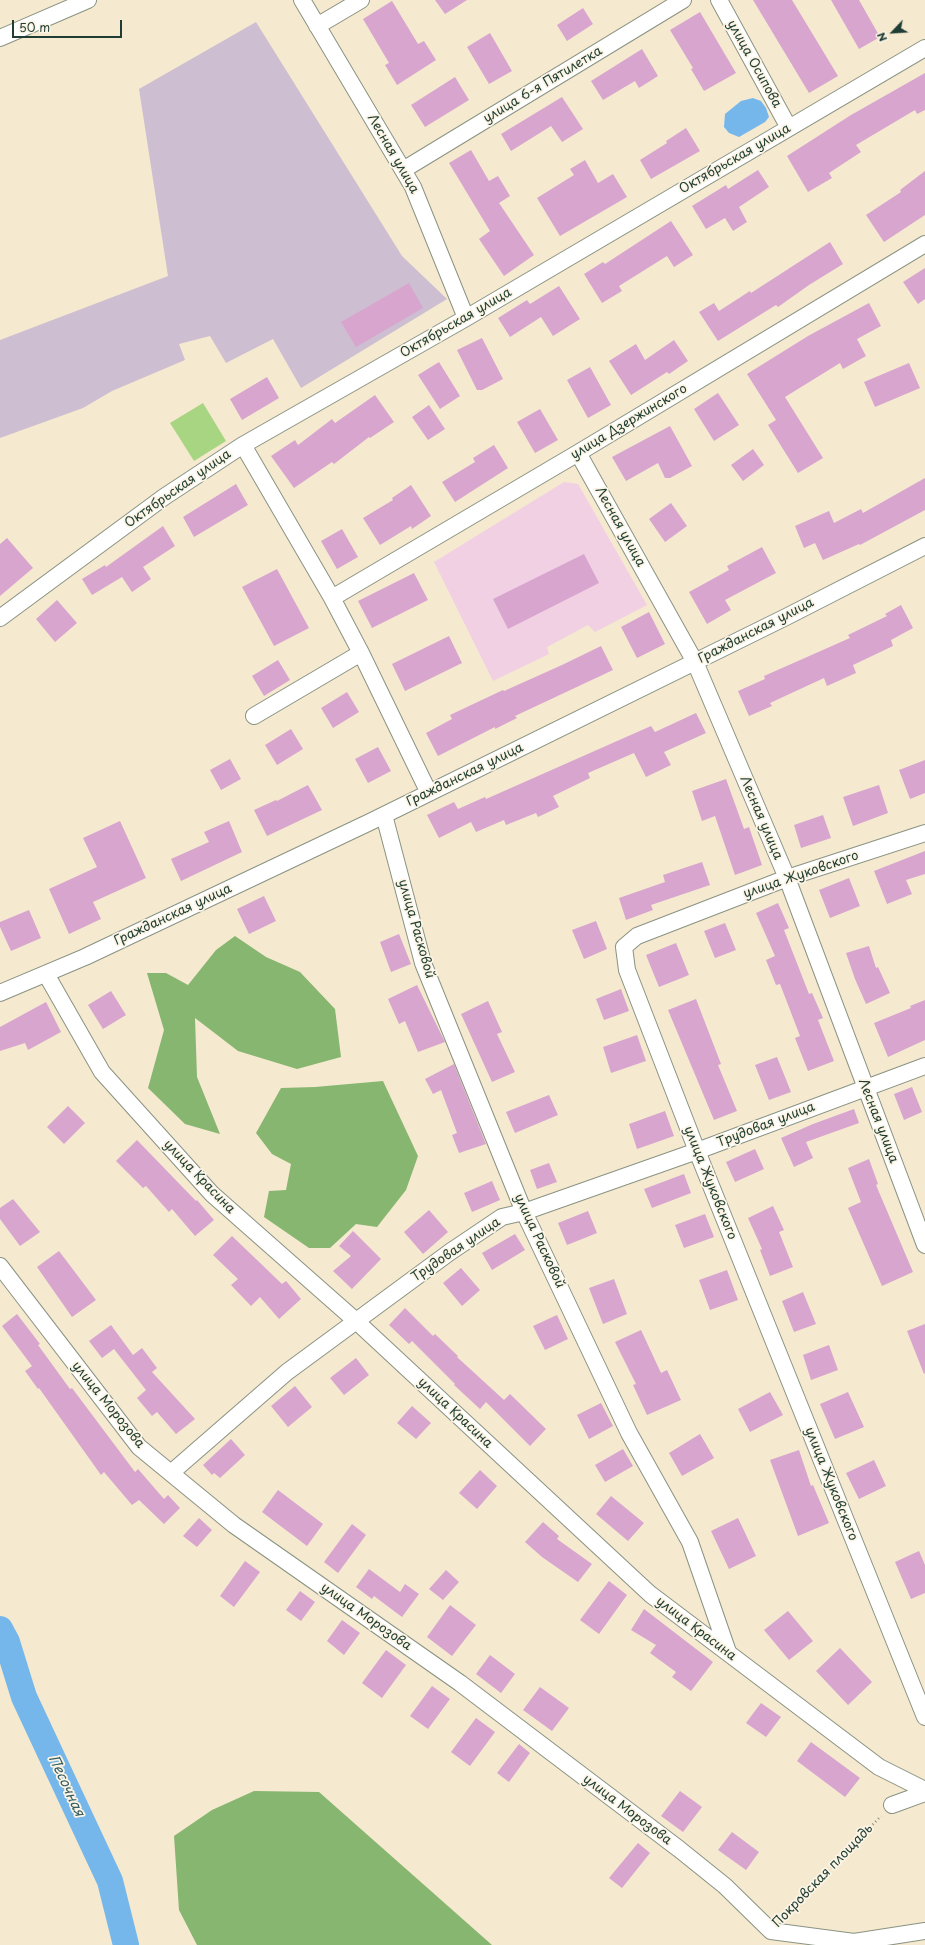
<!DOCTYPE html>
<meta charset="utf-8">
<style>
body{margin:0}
#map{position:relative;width:925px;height:1945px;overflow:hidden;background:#f5e9d0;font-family:"Playpen Sans",sans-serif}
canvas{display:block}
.north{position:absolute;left:873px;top:12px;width:40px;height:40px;-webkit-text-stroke:3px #fcf5e5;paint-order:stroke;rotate:245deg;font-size:11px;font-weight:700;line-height:16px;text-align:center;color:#1f3d34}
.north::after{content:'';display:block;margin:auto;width:14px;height:18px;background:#1f3d34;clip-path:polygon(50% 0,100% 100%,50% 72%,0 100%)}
.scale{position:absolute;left:12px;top:20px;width:110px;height:18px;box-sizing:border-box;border:2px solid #1f3d34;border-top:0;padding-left:5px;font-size:12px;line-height:14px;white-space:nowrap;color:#1f3d34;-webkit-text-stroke:3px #fcf5e5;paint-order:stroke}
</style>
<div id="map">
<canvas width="925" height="1945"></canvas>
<div class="north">N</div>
<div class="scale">50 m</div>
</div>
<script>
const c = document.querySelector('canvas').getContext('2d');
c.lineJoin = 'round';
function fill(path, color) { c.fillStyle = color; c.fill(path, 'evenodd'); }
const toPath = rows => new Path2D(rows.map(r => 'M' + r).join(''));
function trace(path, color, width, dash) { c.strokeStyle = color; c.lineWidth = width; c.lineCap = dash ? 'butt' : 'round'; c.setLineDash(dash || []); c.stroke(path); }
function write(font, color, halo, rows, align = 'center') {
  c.font = font + ' "Playpen Sans",sans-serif'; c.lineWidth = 3.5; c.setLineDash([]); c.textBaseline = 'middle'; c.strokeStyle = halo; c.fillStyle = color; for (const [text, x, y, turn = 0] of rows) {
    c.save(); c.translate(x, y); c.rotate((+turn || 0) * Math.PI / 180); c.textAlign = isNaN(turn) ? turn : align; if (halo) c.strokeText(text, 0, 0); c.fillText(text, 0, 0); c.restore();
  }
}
const built = toPath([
 [564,482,578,484,647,605,595,632,588,625,547,647,549,654,493,681,434,562]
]);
const industrial = toPath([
 [256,22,402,256,447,299,301,388,273,339,226,363,210,336,179,344,185,360,112,391,83,408,0,438,0,340,168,276,139,89]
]);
const green = toPath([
 [203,403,226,441,194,461,170,423]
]);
const forest = toPath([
 [235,936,266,957,300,972,335,1009,341,1057,297,1069,238,1051,195,1018,197,1077,220,1134,185,1124,148,1088,164,1030,147,973,166,973,188,985,216,950],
 [383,1081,418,1156,406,1190,377,1227,356,1224,330,1248,309,1248,264,1217,269,1191,286,1190,291,1164,272,1154,256,1133,281,1088,315,1087],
 [254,1791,319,1792,492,1945,197,1945,179,1910,174,1836,212,1810]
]);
const water = toPath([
 [753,98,761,101,766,108,769,117,765,122,739,137,729,133,724,127,725,114,741,101]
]);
const river = toPath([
 [0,1629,7,1642,24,1697,110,1881,126,1945]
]);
const building = toPath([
 [435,0,467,0,445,14],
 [753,0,792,0,838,76,809,93],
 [831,0,859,0,880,37,859,49],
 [392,1,418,44,424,41,436,60,397,85,385,65,389,63,363,19],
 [583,8,593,24,567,41,557,25],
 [700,12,736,73,704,91,691,69,693,68,670,30],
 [490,33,512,71,489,84,467,47],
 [642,49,658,76,639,88,635,81,603,100,591,81],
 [925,73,925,110,917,114,915,110,856,145,861,152,829,173,832,178,808,192,787,156,851,115],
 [455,77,469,100,425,127,411,105],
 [562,97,583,129,562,142,551,126,511,151,501,134],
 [686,128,700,151,651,179,640,160,667,143,666,141],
 [471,150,489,181,498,176,510,196,499,203,534,255,504,276,479,239,490,231,449,163],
 [585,160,598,183,613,174,627,197,560,236,537,198,574,175,570,169],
 [758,170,769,187,739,207,747,222,733,231,725,218,706,229,692,206,726,185,728,189],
 [925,171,925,215,884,242,866,215,901,192,900,190],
 [671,221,693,255,674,267,667,256,619,286,622,291,602,303,584,274,603,262,605,264],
 [830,242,843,264,809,285,778,307,776,305,718,341,699,312,714,303,719,311,750,291,751,293],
 [925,268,925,299,918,304,903,282],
 [409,283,423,308,356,347,341,322],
 [559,286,580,319,553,336,541,317,510,337,498,318,527,300,530,304],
 [869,303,881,326,857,339,866,356,843,369,840,363,785,397,823,458,798,473,768,425,776,420,747,374,808,336],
 [482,338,503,379,482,390,477,390,457,350],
 [674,340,688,361,669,374,667,372,631,395,609,361,636,344,645,360],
 [439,362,460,396,440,409,418,375],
 [909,363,920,388,875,407,864,382],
 [590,367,611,405,588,418,567,380],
 [267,377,279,398,242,420,230,399],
 [718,393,739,425,714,441,694,409],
 [375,395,394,422,370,438,369,437,334,464,332,462,294,488,271,456,295,440,298,445,332,419,335,423],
 [429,405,445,429,428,440,412,417],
 [540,409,558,440,535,453,517,422],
 [670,426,692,466,670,478,665,478,658,463,626,481,612,457],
 [494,445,508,468,455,502,442,482,475,462,473,458],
 [753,449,764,465,743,481,731,465],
 [925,478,925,510,860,545,859,544,823,560,815,543,804,548,795,526,829,511,834,523,861,509,863,513],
 [236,484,248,505,194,537,183,517],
 [411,485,431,516,412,529,411,526,380,545,363,518,393,500,392,498],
 [671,503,687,526,665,542,649,519],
 [163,526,175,546,143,567,151,579,132,592,122,577,92,595,82,579,105,565,106,567],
 [342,529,358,557,337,569,321,541],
 [7,538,33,568,0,596,0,544],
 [762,547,776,573,725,600,731,610,707,624,689,592,729,570,727,566],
 [584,554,599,583,508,629,493,599],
 [277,569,309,628,274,646,242,587],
 [414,573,428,600,372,628,358,601],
 [57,600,77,623,55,642,36,619],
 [901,605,913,628,891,640,893,646,853,665,856,673,827,686,824,678,770,703,772,706,749,716,738,691,765,679,764,676,850,638,848,635,887,616,885,614],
 [649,612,665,644,637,658,621,627],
 [449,636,462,663,405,691,392,664],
 [601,646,613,670,515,716,517,718,495,729,495,727,438,756,426,733,452,719,450,715,503,690,504,691,562,665],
 [278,660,290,680,264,696,252,676],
 [347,692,359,712,333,728,321,708],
 [696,713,706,733,664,752,671,765,646,777,634,753,588,773,590,778,553,796,559,807,538,817,536,813,506,825,504,820,476,832,471,822,439,838,427,815,454,802,458,809,485,797,486,799,651,726,655,732],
 [291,729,303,749,277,765,265,745],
 [378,747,391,771,368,783,355,759],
 [230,759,241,779,221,790,210,770],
 [925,760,925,793,910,799,899,770],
 [726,779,744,829,749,827,762,865,735,875,715,816,702,821,692,791],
 [308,785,322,810,267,836,254,810,276,800,277,801],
 [879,785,888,813,853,826,843,797],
 [823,815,831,838,801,848,794,825],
 [120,821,146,878,93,902,101,919,69,934,49,889,97,867,83,838],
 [229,821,242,852,181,881,171,859,209,842,204,832],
 [925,851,925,874,906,880,912,894,887,904,874,871],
 [702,862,710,885,651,905,653,910,626,920,619,898,665,882,663,875],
 [849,878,860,906,830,918,819,890],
 [264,896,276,921,249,934,237,909],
 [778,903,789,928,784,930,809,994,812,993,823,1018,818,1020,834,1061,808,1071,795,1038,800,1036,780,984,776,985,766,960,775,956,756,913],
 [29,910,41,938,11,951,0,927,0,922],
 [596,921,607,949,584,959,572,930],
 [725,923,736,950,715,958,704,931],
 [399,934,411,964,391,972,380,942],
 [676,943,689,975,659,987,646,955],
 [869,946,876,968,878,967,890,993,866,1004,855,979,846,953],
 [417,985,445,1042,418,1052,405,1021,399,1024,388,999],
 [621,989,629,1011,604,1020,596,999],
 [111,991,126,1015,103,1029,88,1005],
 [696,999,721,1064,718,1065,737,1111,714,1120,668,1010],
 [925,1000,925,1040,888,1057,874,1023,911,1008,910,1006],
 [488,1001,502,1032,497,1034,515,1072,492,1082,461,1014],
 [46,1002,61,1032,28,1050,25,1043,0,1051,0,1027],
 [637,1035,646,1061,611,1073,603,1047],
 [777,1057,791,1092,769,1100,755,1065],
 [454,1064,486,1144,459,1153,452,1135,457,1133,441,1090,433,1094,425,1079],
 [912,1087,922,1112,904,1120,894,1094],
 [549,1095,558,1115,515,1133,506,1112],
 [68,1106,85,1123,64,1144,47,1127],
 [854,1109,859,1123,806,1142,813,1158,794,1167,781,1138,813,1124],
 [665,1111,674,1136,637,1149,629,1124],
 [137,1140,196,1201,197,1200,214,1220,195,1236,172,1209,169,1212,146,1186,143,1188,116,1161],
 [755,1149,764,1169,735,1182,726,1162],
 [869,1159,878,1184,876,1185,913,1272,882,1286,848,1208,861,1202,848,1168],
 [549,1163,557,1182,537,1189,530,1170],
 [684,1174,691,1193,652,1208,644,1189],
 [492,1181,500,1200,472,1212,464,1193],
 [13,1199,40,1232,20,1246,0,1219,0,1208],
 [773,1206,784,1230,779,1232,793,1267,770,1276,760,1250,762,1249,748,1218],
 [429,1210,448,1232,423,1254,404,1232],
 [588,1211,597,1233,567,1245,558,1223],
 [705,1214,714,1237,684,1248,675,1225],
 [353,1231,381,1259,352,1289,333,1271,351,1256,339,1246],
 [515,1234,525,1250,492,1270,482,1253],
 [232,1236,282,1284,286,1281,301,1299,279,1319,260,1297,251,1306,231,1285,238,1279,213,1255],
 [59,1251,96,1300,72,1317,37,1267],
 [461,1268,480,1290,462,1306,443,1283],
 [727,1270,738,1300,710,1310,699,1280],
 [614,1279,627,1314,603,1324,589,1288],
 [803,1292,816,1324,794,1332,782,1301],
 [405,1308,433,1336,435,1334,458,1356,457,1357,504,1400,510,1394,546,1429,530,1446,486,1402,480,1409,454,1385,455,1384,412,1341,409,1344,389,1325],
 [17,1314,40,1344,38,1345,70,1389,72,1388,135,1472,138,1469,164,1499,168,1495,180,1508,164,1524,139,1500,132,1505,104,1472,101,1475,39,1388,38,1389,25,1371,32,1366,2,1326],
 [557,1315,568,1339,545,1350,533,1326],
 [925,1324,925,1373,924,1374,907,1331],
 [111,1325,133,1355,142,1348,157,1368,152,1372,195,1419,176,1434,157,1412,152,1416,137,1398,146,1390,114,1349,102,1358,89,1341],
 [641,1330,661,1373,667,1370,681,1400,647,1415,633,1385,636,1384,615,1342],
 [829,1345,838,1370,811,1380,803,1355],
 [356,1358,369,1375,344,1395,330,1378],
 [295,1386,312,1407,288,1427,271,1406],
 [770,1392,783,1415,750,1432,738,1409],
 [848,1392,864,1427,835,1439,820,1404],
 [601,1403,613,1426,589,1439,577,1415],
 [412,1406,431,1423,416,1439,397,1423],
 [700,1434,714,1458,682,1476,669,1453],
 [231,1439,245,1455,220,1478,214,1473,212,1475,203,1465],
 [623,1449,633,1466,605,1482,595,1465],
 [799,1450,811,1486,813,1485,829,1523,798,1536,770,1460],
 [874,1460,886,1486,859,1499,846,1473],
 [480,1470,497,1486,477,1509,459,1493],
 [278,1490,323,1524,307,1546,262,1512],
 [611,1496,644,1523,628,1541,596,1514],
 [199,1518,212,1530,197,1547,183,1536],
 [738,1518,756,1556,729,1569,711,1531],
 [543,1522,559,1536,557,1539,592,1564,578,1582,542,1557,525,1542],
 [352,1524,366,1535,338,1573,324,1562],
 [919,1551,925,1565,925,1593,911,1599,895,1562],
 [245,1561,260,1572,234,1607,220,1596],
 [369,1569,400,1592,405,1584,419,1594,402,1617,374,1596,372,1599,356,1587],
 [446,1570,459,1582,443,1600,429,1589],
 [609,1581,627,1595,599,1634,580,1620],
 [300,1591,315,1602,301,1621,286,1610],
 [450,1605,476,1625,452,1656,427,1637],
 [644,1609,713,1662,691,1691,672,1677,676,1672,650,1653,656,1645,631,1630],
 [788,1611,813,1641,789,1660,764,1630],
 [342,1620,360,1633,344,1655,327,1641],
 [840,1648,872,1682,848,1705,816,1671],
 [386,1650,406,1665,382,1698,362,1683],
 [490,1655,515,1674,501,1693,476,1674],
 [432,1686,450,1699,428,1729,410,1716],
 [540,1687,569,1708,552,1731,523,1710],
 [761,1703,781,1717,766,1737,746,1723],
 [476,1718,495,1732,470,1766,451,1752],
 [811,1742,860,1778,845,1797,797,1761],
 [519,1744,530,1753,509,1782,497,1773],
 [680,1791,702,1807,683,1832,661,1816],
 [732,1832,759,1852,746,1870,718,1850],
 [638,1843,650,1853,622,1888,609,1878]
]);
const path = toPath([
 [784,1917,881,1816]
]);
const minor = toPath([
 [302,0,413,187,466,318],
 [719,0,789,128],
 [317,26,361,0],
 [0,38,88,0],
 [403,170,683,0],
 [243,445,332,598,361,653,429,793],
 [578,453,695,662,787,878,925,1245],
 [332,598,578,453,925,244],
 [0,618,164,497,243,445,466,318,925,48],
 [254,716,361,653],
 [384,815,423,963,524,1212,629,1433,690,1542,728,1652],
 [925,833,787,878,637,936,624,947,627,970,697,1151,925,1717],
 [46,974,102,1072,212,1194,356,1321,650,1594,879,1767,925,1790],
 [0,993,85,957,370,822,786,617,925,546],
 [0,1266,139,1447,234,1525,460,1683,679,1849,725,1886,771,1931,854,1942,925,1931],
 [172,1472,287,1372,450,1252,502,1217,524,1212,697,1151,925,1066],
 [892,1805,925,1793]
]);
const streetNames = [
 ["улица Осипова",754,64,61],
 ["улица 6-я Пятилетка",543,85,-31],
 ["Лесная улица",393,154,60],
 ["Октябрьская улица",735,159,-30],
 ["Октябрьская улица",456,323,-30],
 ["улица Дзержинского",629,422,-31],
 ["Октябрьская улица",178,489,-35],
 ["Лесная улица",620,527,61],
 ["Гражданская улица",756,631,-27],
 ["Гражданская улица",465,775,-26],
 ["Лесная улица",761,818,67],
 ["улица Жуковского",801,875,-19],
 ["Гражданская улица",173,915,-25],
 ["улица Расковой",416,929,74],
 ["Лесная улица",878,1121,69],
 ["Трудовая улица",766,1125,-21],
 ["улица Красина",199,1177,46],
 ["улица Жуковского",710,1183,68],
 ["улица Расковой",539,1241,65],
 ["Трудовая улица",456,1250,-34],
 ["улица Морозова",108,1405,51],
 ["улица Красина",455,1413,43],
 ["улица Жуковского",831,1484,68],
 ["улица Морозова",366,1617,35],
 ["улица Красина",696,1629,37],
 ["улица Морозова",627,1810,37],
 ["Покровская площадь",823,1876,-46]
];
const waterNames = [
 ["Песочная",66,1786,65]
];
fill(built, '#f1d0e3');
fill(industrial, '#cebed1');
fill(green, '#a8d582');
fill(forest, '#86b670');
fill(water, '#75b7ea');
trace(river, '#75b7ea', 26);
fill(building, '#d8a5cf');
trace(minor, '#8a9382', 18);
trace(path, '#8a9382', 2.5, [1, 3]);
trace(minor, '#fff', 16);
write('13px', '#1f3d34', '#fcf5e5', streetNames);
write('italic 14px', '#345c62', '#fcf5e5', waterNames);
</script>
